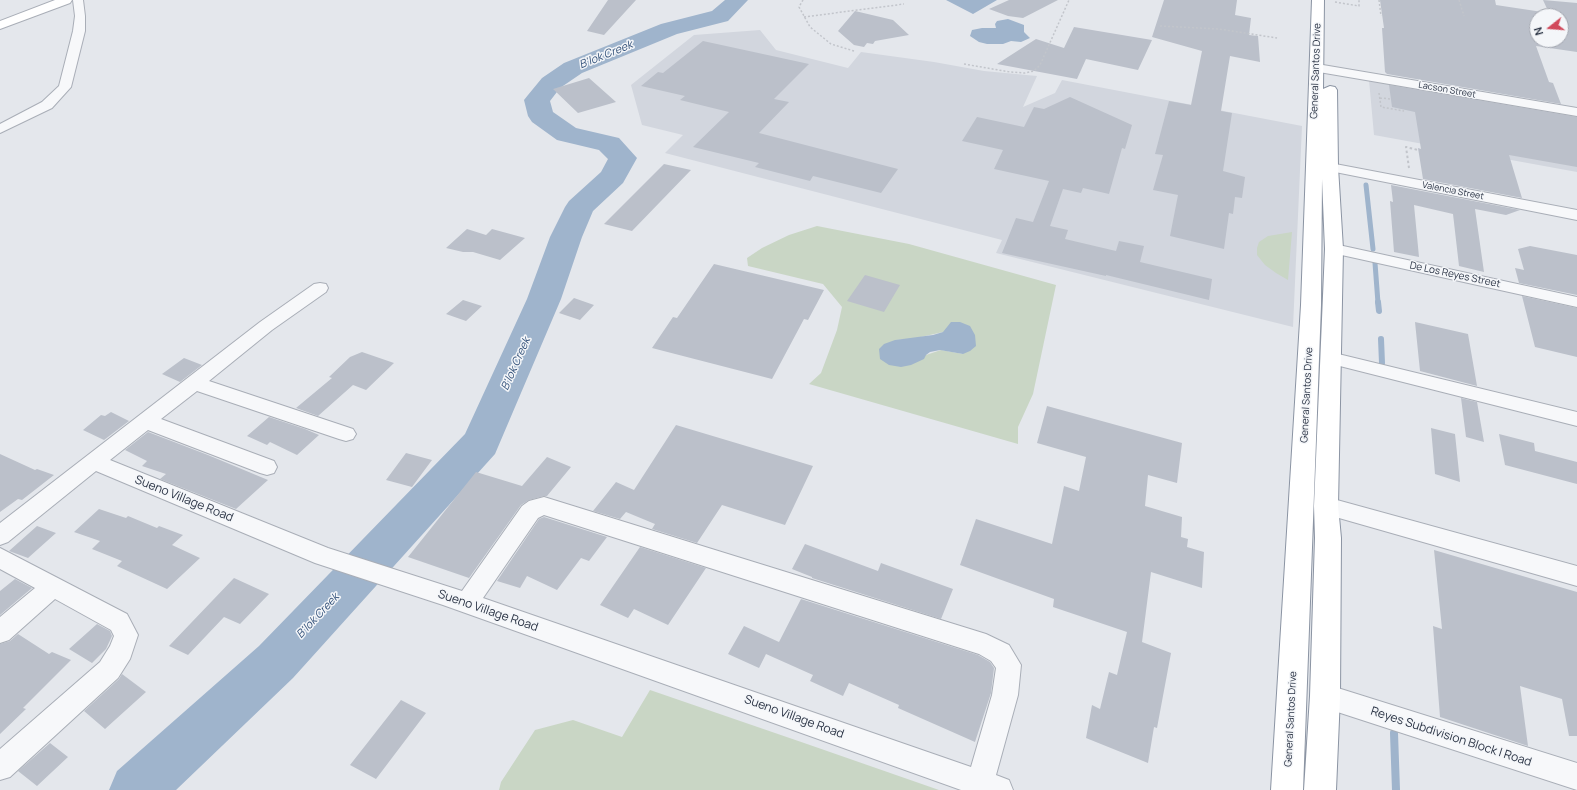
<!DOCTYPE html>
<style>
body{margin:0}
#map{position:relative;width:1577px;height:790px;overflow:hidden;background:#e4e7ec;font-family:Manrope,sans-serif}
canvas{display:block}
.north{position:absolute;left:1529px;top:8px;width:40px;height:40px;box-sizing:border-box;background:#f4f6f9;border:1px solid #a4a8b1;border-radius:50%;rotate:253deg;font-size:11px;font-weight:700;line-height:16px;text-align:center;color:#2b3445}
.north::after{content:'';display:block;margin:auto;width:14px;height:18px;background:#d1495b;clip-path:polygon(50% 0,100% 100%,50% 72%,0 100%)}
</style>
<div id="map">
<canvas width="1577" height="790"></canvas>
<div class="north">N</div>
</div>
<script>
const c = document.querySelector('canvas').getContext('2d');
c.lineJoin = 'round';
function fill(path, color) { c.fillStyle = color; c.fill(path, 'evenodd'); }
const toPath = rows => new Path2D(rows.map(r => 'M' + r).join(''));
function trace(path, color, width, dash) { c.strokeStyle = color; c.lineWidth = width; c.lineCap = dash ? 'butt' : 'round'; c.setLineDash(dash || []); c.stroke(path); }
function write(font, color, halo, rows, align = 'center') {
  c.font = font + ' Manrope,sans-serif'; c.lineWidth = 3; c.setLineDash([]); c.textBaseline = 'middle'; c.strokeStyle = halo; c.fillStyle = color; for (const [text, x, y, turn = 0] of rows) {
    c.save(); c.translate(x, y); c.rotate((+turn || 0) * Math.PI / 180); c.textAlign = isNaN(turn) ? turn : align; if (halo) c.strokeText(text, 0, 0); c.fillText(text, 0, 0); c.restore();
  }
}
const built = toPath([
 [760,30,776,50,848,68,861,52,934,62,984,71,1037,76,1023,107,1055,93,1062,80,1302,126,1293,327,996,253,1002,240,665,153,683,135,642,125,631,85,694,35],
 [1369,80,1577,115,1577,172,1374,135]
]);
const green = toPath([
 [817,226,909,244,1056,285,1033,394,1018,427,1018,444,809,384,821,373,837,330,842,307,823,284,748,266,747,258,762,248,789,235],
 [943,332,963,354,941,350,926,355,895,340,912,339],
 [1292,232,1288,280,1276,273,1265,265,1257,255,1257,248,1259,242,1268,236],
 [650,690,807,744,939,790,499,790,501,782,535,730,573,720,622,737]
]);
const water = toPath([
 [946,0,997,0,973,14],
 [1008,19,1024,25,1024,32,1030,38,1021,42,1011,41,1003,44,987,44,979,42,970,36,972,30,982,28,996,28,995,24,997,21],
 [951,322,960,322,970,326,975,335,976,346,970,351,963,354,940,350,930,352,926,355,924,359,911,365,901,367,889,365,880,359,879,349,884,344,895,340,933,335,943,332]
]);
const streamFar2 = toPath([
 [1366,185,1373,249],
 [1375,263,1378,303]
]);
const streamFar1 = toPath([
 [1378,302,1379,311],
 [1381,339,1382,363]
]);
const stream = toPath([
 [1394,733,1396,790]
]);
const river = toPath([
 [725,0,748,0,728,21,677,34,582,73,560,88,550,101,553,112,576,128,619,138,637,158,623,183,593,211,582,237,561,299,495,454,293,678,176,790,109,790,117,771,259,646,465,434,527,299,550,237,565,207,569,201,601,172,608,159,599,150,557,140,532,122,528,116,524,100,528,95,542,78,564,63,661,24,712,11,725,0]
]);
const building = toPath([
 [608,0,636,0,604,35,587,31],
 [1009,0,1058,0,1023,18,1008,16,989,9],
 [1164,0,1237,0,1235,15,1251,18,1249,35,1258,36,1260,62,1230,56,1221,111,1232,113,1223,171,1245,177,1242,198,1235,197,1233,214,1229,213,1224,249,1170,236,1178,195,1153,190,1163,155,1155,154,1169,101,1191,105,1202,51,1152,37],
 [1380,0,1495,0,1496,5,1549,13,1543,0,1577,3,1577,52,1536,46,1549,82,1553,83,1561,104,1387,74,1385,72,1382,28,1384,28],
 [1537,16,1561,16,1561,40,1537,40],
 [855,11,893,20,909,35,875,41,873,44,867,43,864,47,854,45,838,31],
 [1074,27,1152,40,1138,70,1086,59,1077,79,997,64,1036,39,1064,48],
 [703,41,809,64,774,99,789,102,759,133,898,169,881,193,813,176,810,181,755,167,759,163,693,147,729,112,680,100,685,96,641,86,658,72,663,73],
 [589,78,616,102,578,113,553,89],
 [1389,85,1577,117,1577,167,1509,155,1522,198,1423,179,1418,148,1421,149,1415,112,1392,107],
 [1070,97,1132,125,1125,149,1122,148,1109,194,1083,188,1081,193,1063,189,1050,226,1068,230,1065,239,1116,251,1119,241,1144,246,1140,262,1212,279,1209,300,1106,275,1106,276,1002,253,1016,218,1033,222,1049,181,994,169,1003,150,962,141,977,117,1024,127,1034,107,1044,109],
 [664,164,691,170,632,231,604,224],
 [1391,185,1520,210,1506,215,1475,209,1484,272,1459,266,1453,214,1414,205,1419,257,1394,252,1390,201,1393,202],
 [467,229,486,235,492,229,525,238,500,260,473,252,463,252,446,248],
 [1530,246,1577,255,1577,295,1519,283,1515,268,1524,270,1518,249],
 [714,264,824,290,808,320,804,319,772,379,652,348,673,317,677,318],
 [865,275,900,285,884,312,847,301],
 [1522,296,1577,308,1577,357,1535,347],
 [574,298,594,305,580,320,559,313],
 [463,300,482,306,466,321,446,314],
 [1415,322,1468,334,1477,386,1420,371],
 [362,352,394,363,366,390,353,385,318,416,296,408,332,378,329,377,350,357],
 [184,358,202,365,180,382,162,374],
 [1461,398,1477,402,1484,442,1466,437],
 [1047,406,1182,443,1177,483,1148,475,1145,506,1182,517,1181,537,1188,539,1187,547,1204,552,1202,588,1151,572,1142,642,1171,653,1157,728,1154,727,1148,763,1086,738,1092,705,1100,709,1109,672,1117,675,1127,632,1053,607,1054,599,960,565,976,519,1052,544,1064,486,1079,491,1086,457,1037,443],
 [111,412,129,421,104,440,83,430,101,415,105,416],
 [269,417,305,429,319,435,297,455,270,442,267,445,247,436],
 [676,425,813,466,785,525,722,505,697,543,652,529,655,524,626,512,620,519,593,511,616,482,634,490],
 [1431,428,1455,434,1460,482,1435,474],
 [148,432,208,455,268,480,236,509,160,479,166,474,142,466,147,461,125,450],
 [1499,434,1534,443,1535,451,1577,462,1577,484,1505,465],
 [406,453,432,460,412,487,386,480],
 [0,454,35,470,37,469,54,475,22,500,18,499,0,512],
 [547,457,571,467,547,496,544,496,529,500,521,505,469,578,408,557,476,472,522,486],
 [99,509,126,518,128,516,157,528,159,526,183,535,172,545,200,558,167,589,117,566,122,561,92,549,100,541,74,532],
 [544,517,607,537,589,561,581,558,557,590,527,576,520,588,497,581,539,519],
 [37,526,56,533,28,558,9,551],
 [805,544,878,571,881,563,953,589,941,619,812,578,812,577,792,569],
 [640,547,706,568,668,625,634,609,628,618,600,605],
 [1434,550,1577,592,1577,736,1569,736,1562,699,1520,686,1528,746,1440,717,1433,626,1442,629],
 [234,578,269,594,240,624,224,617,188,655,169,646],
 [15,579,32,588,0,615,0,591],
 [801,599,978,655,990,662,994,668,991,693,975,742,898,708,899,705,849,683,843,696,810,681,813,675,766,654,759,668,728,654,744,626,779,642],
 [97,624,110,631,112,636,106,649,92,663,69,649],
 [18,634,49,654,52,652,71,660,23,708,26,709,0,734,0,644,10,641],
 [122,674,146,692,105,729,84,711,119,679],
 [401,700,426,713,376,779,350,765],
 [50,743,68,757,37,786,18,771]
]);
const pathFar1 = toPath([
 [803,0,799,7,810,27,831,44,854,51],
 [1379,0,1381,16],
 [1459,0,1464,16],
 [1335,2,1359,6,1359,0],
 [804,17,904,4],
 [1160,26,1219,29,1277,38],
 [964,64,1010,72,1025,73,1034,71,1040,65,1069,0],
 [1379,93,1381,107,1404,111],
 [1380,98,1391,99]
]);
const path = toPath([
 [1409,168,1406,147,1418,150]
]);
const street = toPath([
 [73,0,83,0,85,16,85,31,71,87,52,108,0,133,0,124,42,102,59,86,73,31,75,16,73,0],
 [1317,64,1577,108,1577,116,1313,71,1311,68,1313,65,1317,64],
 [1330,163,1577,210,1577,220,1325,170,1323,167,1325,164,1330,163],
 [1334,244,1577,297,1577,307,1328,252,1326,249,1328,246,1334,244],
 [320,283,326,284,328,288,326,292,272,330,209,381,353,429,356,434,353,439,346,441,339,439,197,391,161,419,274,461,277,467,274,473,267,475,260,473,148,430,110,460,328,548,462,591,522,506,529,501,544,497,986,634,1009,645,1021,665,1018,695,996,775,1009,780,1013,790,961,790,443,605,315,563,96,471,8,542,0,545,0,523,260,322,314,284,320,283],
 [544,515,979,654,991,661,996,668,992,695,971,767,483,598,538,518,544,515],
 [1330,352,1577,412,1577,426,1324,362,1321,358,1324,354,1330,352],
 [1326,497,1577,566,1577,586,1318,512,1315,506,1318,500,1326,497],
 [0,548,127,614,138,635,130,659,118,678,10,777,0,780,0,749,100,662,110,646,114,636,111,630,55,599,9,640,0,643,0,617,35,588,0,569,0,548],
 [1325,684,1577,763,1577,790,1316,705,1312,696,1316,687,1325,684]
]);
const secondary = toPath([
 [55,0,72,0,70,3,0,29,0,21,55,0]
]);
const highway = toPath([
 [1312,0,1324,0,1323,89,1330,86,1335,87,1337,90,1338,167,1343,249,1338,506,1341,538,1340,696,1336,790,1304,790,1310,696,1315,538,1314,506,1325,249,1322,179,1321,305,1303,790,1271,790,1301,305,1312,0]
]);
const farStreetnames = [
 ["Lacson Street",1447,90,10],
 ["Valencia Street",1453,191,11]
];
const streetNames = [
 ["General Santos Drive",1316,71,-88],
 ["De Los Reyes Street",1455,275,12],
 ["General Santos Drive",1307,395,-87],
 ["General Santos Drive",1291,719,-87]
];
const waterNames = [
 ["B'lok Creek",606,55,-22],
 ["B'lok Creek",516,364,-66],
 ["B'lok Creek",318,616,-47]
];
const nearStreetnames = [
 ["Sueno Village Road",184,499,22],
 ["Sueno Village Road",488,611,19],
 ["Sueno Village Road",794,717,20],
 ["Reyes Subdivision Block I Road",1451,737,18]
];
fill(built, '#d2d6de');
fill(green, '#c9d6c5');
fill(water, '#9fb4cc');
trace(streamFar2, '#9fb4cc', 5);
trace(streamFar1, '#9fb4cc', 6);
trace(stream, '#9fb4cc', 8);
fill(river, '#9fb4cc');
fill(building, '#bbc0ca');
trace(street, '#a9aeb7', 2);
trace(secondary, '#a9aeb7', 2);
trace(highway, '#8b94a3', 2);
trace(pathFar1, '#c2c5cb', 1.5, [2, 2]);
trace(path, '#c2c5cb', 2, [2.5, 2.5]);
fill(street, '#f7f8fa');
fill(secondary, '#fff');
fill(highway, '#fff');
write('9px', '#2b3445', '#f4f6f9', farStreetnames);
write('10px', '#2b3445', '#f4f6f9', streetNames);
write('italic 11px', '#34527a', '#f4f6f9', waterNames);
write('12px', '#2b3445', '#f4f6f9', nearStreetnames);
</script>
